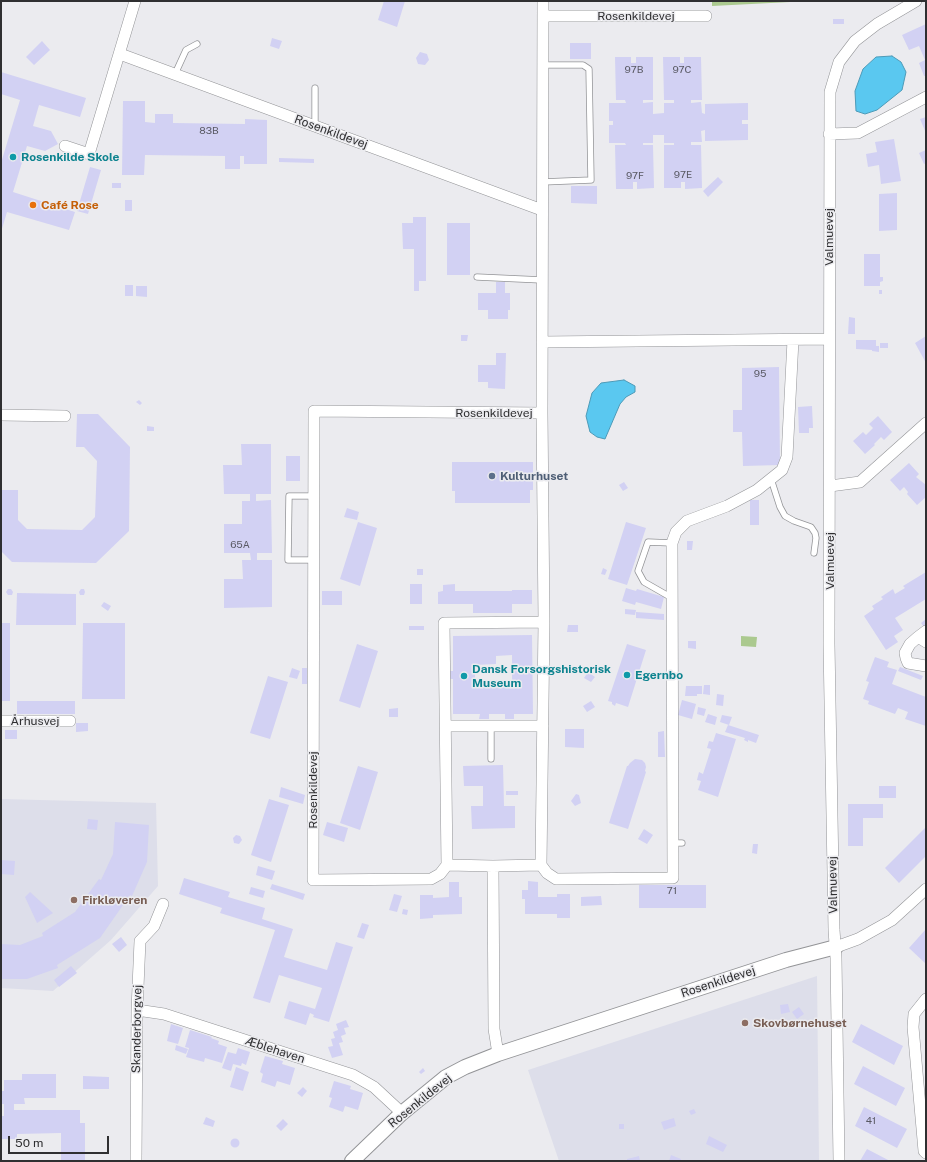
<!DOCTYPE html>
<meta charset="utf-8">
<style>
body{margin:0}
#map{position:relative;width:927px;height:1162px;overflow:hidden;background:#ebebef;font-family:"Public Sans",sans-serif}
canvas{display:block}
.frame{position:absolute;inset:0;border:2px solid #2f2f31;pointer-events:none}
.scale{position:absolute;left:8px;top:1136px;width:101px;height:18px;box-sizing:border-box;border:2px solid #2f2f31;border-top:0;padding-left:5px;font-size:12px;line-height:14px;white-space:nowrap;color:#2f2f31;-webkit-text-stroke:3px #ebebef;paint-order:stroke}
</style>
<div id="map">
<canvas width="927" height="1162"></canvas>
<div class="frame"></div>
<div class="scale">50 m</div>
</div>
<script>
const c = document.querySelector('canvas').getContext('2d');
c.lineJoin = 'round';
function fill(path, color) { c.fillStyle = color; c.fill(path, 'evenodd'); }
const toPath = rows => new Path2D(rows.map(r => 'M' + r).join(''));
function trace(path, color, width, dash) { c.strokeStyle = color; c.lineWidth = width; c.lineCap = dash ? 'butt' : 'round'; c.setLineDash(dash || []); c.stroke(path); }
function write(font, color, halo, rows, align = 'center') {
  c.font = font + ' "Public Sans",sans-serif'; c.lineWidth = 3; c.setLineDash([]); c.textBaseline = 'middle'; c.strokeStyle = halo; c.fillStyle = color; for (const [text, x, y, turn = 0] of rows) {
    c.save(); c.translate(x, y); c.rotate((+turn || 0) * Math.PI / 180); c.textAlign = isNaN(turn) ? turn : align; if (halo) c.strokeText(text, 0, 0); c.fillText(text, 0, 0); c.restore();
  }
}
const built = toPath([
 [1,799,156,803,158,886,111,940,53,991,1,988],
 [817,976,819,1161,559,1161,528,1070]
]);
const green = toPath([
 [712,1,810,1,712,6],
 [741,636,757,637,756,647,741,646]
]);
const water = toPath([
 [892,56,901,62,906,72,902,90,877,110,865,114,856,111,855,91,863,69,876,57,892,56],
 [624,380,635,386,635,392,626,397,620,404,605,439,597,437,590,432,586,416,592,393,601,383,624,380]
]);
const building = toPath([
 [384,1,405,1,397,27,378,20],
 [833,19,844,19,844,24,833,24],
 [926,24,926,76,924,76,919,63,925,60,919,46,909,50,902,35],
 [272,38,282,41,279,49,270,46],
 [42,41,50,50,34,65,26,57],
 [570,43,591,43,591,59,570,59],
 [420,52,427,54,429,60,425,65,418,64,416,58],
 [615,57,631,57,631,63,636,63,636,57,653,57,653,100,643,100,643,103,653,102,653,114,664,113,664,103,674,103,674,100,664,100,663,57,680,57,680,63,684,63,684,57,701,57,702,100,691,100,691,103,701,102,702,113,705,114,705,104,748,103,748,120,742,120,742,124,748,124,748,140,705,141,705,130,701,131,702,142,691,142,691,145,701,145,702,188,685,189,685,182,681,182,681,188,664,188,664,145,674,145,674,143,664,143,664,135,653,135,653,143,643,143,643,145,653,145,654,188,637,189,637,182,633,182,633,189,616,189,615,145,626,145,625,143,609,143,609,125,613,125,613,121,609,121,609,103,626,103,625,100,616,100],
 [1,72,86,98,80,117,39,105,33,126,51,131,58,144,45,151,27,146,13,192,75,212,69,230,7,212,1,232,1,163,20,100,1,94],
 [123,101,145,101,145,122,155,123,155,114,173,114,173,123,245,124,245,119,267,120,267,164,244,164,244,156,240,156,240,169,225,169,225,156,145,155,144,175,122,175],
 [926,117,926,133,920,119],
 [894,139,901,181,881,184,879,165,868,167,866,154,877,152,875,142],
 [926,150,926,163,924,164,919,153],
 [279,158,314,159,314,163,279,162],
 [90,167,101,170,88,214,77,211],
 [718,177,723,182,708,197,703,191],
 [112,183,121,183,121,188,112,188],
 [571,186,597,186,597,204,571,203],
 [897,193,897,230,879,231,879,194],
 [125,200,132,200,132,211,125,211],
 [413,217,426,217,426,281,419,281,419,291,414,291,414,249,403,249,402,223,413,223],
 [447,223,470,223,470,275,447,275],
 [864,254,880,254,880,277,883,277,883,281,880,282,880,286,864,286],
 [496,282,505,282,505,293,510,293,510,310,508,310,508,319,488,319,488,310,478,310,478,293,496,293],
 [125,285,133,285,133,296,125,296],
 [136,286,147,286,147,297,136,296],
 [879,290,882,290,882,294,879,294],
 [849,317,855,318,855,334,848,334],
 [461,335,468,335,467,341,461,341],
 [926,336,926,363,915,343],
 [856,340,876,340,876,346,879,346,879,352,872,351,872,350,856,349],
 [880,343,888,343,888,348,880,348],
 [496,353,506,353,505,389,488,388,488,382,478,382,478,365,496,365],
 [779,367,780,465,743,466,742,432,733,432,733,410,742,410,742,368],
 [139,400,142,403,140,405,136,402],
 [812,406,813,428,809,428,809,433,799,433,798,407],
 [77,414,98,414,130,447,129,531,96,563,12,562,1,551,1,490,18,490,18,520,27,529,82,530,95,517,97,461,84,447,76,447],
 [878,416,892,432,884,440,881,437,874,444,875,445,865,454,853,441,863,432,866,435,873,428,869,424],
 [147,426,154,427,154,431,147,431],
 [241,444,271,444,271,494,256,494,256,501,271,500,272,553,257,553,257,560,272,560,272,607,224,608,224,579,243,579,242,560,251,560,250,553,224,553,224,524,242,524,242,501,250,501,250,494,224,494,223,465,242,465],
 [286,456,300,456,300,481,286,481],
 [452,462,533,462,533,490,530,490,530,503,455,503,455,491,452,491],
 [909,463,919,474,916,477,926,485,926,497,917,505,907,494,908,492,904,487,900,491,890,480],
 [624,482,628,488,623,491,619,485],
 [750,500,759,500,759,525,750,525],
 [347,508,359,512,357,520,344,517],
 [358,522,377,528,360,586,340,579],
 [626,522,646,528,627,585,608,579],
 [687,541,693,541,692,550,687,550],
 [603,568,607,570,605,575,601,574],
 [417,569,423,569,423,575,417,575],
 [926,572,926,599,895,618,903,630,894,636,898,642,886,650,864,616,874,609,872,606,883,599,881,597,893,589,895,594,905,588,903,586],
 [410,584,422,584,422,604,410,604],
 [455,584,455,591,512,591,512,590,532,590,532,604,512,604,512,613,473,613,473,604,438,604,438,592,443,591,443,585],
 [626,588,636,591,637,589,664,597,661,609,636,602,635,605,622,601],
 [8,589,11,589,13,592,12,595,8,595,6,592],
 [81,589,84,589,85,592,84,595,80,595,79,592],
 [322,591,342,591,342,605,322,605],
 [17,593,76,594,76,625,16,625],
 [104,602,111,606,108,611,101,606],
 [625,609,636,610,635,615,625,614],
 [636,612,664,614,664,620,636,618],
 [926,619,926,625,924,627,921,623],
 [1,623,10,623,10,701,1,701],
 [83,623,125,623,125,699,82,699],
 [568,625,578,625,578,632,567,632],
 [409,626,424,626,424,630,409,630],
 [532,635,533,714,514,714,514,719,505,719,505,714,489,714,489,719,479,719,480,714,453,714,453,679,449,679,449,671,453,671,453,636],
 [512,655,512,680,475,680,475,665,496,664,496,656],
 [688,641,696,641,696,649,688,648],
 [357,644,378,651,360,708,339,701],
 [627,644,646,650,628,707,616,703,615,706,612,704,612,702,608,701],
 [875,657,889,662,887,667,897,670,892,684,926,697,926,726,905,719,908,712,898,708,895,714,868,704,869,701,863,699,869,682,866,681],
 [900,667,923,676,921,680,898,671],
 [292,668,300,671,297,679,289,677],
 [302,668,307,668,307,684,302,684],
 [588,672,595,677,591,682,584,678],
 [268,676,288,682,270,739,250,733],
 [704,685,710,685,710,695,703,694],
 [686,686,702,686,702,694,697,694,697,696,685,696],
 [717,694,724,695,723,706,716,705],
 [682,700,696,704,692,719,678,715],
 [17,701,75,701,75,714,17,714],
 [591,701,595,707,587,712,583,706],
 [698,707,706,709,704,716,697,714],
 [398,708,398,717,389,717,389,709],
 [708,714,717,717,715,725,705,722],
 [722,715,732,717,729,725,720,722],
 [76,723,88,723,88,731,76,732],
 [728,725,759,735,756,743,748,740,748,742,744,740,745,738,725,732],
 [565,729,584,729,584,748,565,747],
 [5,730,17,730,17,739,5,739],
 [664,731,665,757,658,757,658,732],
 [716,733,736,739,718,797,698,790,701,781,697,780,699,772,703,774,711,749,707,748,709,741,713,742],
 [635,759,642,760,645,763,646,767,645,771,646,772,628,829,609,823,627,766,628,766,630,763],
 [503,765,504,806,515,806,515,828,472,829,471,806,483,806,483,786,464,786,463,766],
 [358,766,378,772,360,830,340,823],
 [879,786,896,786,896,798,879,798],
 [281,787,305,795,303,804,279,797],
 [506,791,518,791,518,795,506,795],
 [576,794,579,795,581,803,575,806,571,801],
 [269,799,289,805,271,862,251,855],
 [848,804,883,804,883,818,863,818,863,846,848,846],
 [88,819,98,820,97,830,87,829],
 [115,822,149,825,147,862,132,896,130,895,100,938,57,965,58,968,27,979,1,979,1,944,20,945,43,936,42,933,75,912,99,879,101,880,113,854],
 [327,822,348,828,344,842,323,835],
 [926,827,926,856,899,883,885,868],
 [644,829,653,835,647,844,638,839],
 [236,835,240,836,242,840,239,844,234,843,233,838],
 [753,844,758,844,757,854,752,853],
 [1,860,15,861,14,875,1,874],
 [258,866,275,871,272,880,256,875],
 [184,878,230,892,228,897,265,908,262,919,293,929,284,957,327,970,336,942,353,947,329,1022,313,1017,314,1015,310,1013,306,1025,284,1018,289,1001,315,1009,322,988,279,975,270,1003,253,998,275,930,220,913,222,908,179,894],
 [528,881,538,882,538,897,557,897,557,894,570,894,570,918,557,918,557,914,525,914,525,899,522,899,522,890,528,890],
 [449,882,459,882,459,897,462,897,462,914,433,915,433,918,420,919,420,895,433,895,433,898,449,897],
 [272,884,305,894,303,900,270,889],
 [639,885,706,885,706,908,639,908],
 [251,887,265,891,263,898,249,894],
 [30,892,53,913,37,923,25,897],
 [394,894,402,896,397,912,389,910],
 [601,896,602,905,581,906,581,897],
 [403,909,408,910,407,915,402,914],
 [362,923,369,925,364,939,357,937],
 [926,929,926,964,909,948],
 [121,937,127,945,119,952,112,944],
 [71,966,77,973,59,987,54,980],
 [788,1004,790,1012,781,1014,780,1005],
 [799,1007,804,1014,797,1019,792,1012],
 [346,1020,349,1027,344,1028,346,1034,341,1036,343,1042,339,1043,343,1055,332,1058,328,1047,333,1046,331,1039,335,1038,333,1032,338,1030,336,1024],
 [171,1024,183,1028,178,1044,167,1041],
 [861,1024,903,1046,894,1065,852,1042],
 [190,1030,212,1037,211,1038,219,1041,218,1044,227,1047,222,1063,205,1058,204,1062,186,1057,189,1048,185,1047],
 [176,1045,188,1049,186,1054,175,1050],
 [238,1048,250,1052,246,1065,242,1063,241,1066,233,1064,231,1071,222,1068,228,1052,236,1054],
 [265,1056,283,1061,282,1064,295,1068,290,1085,277,1081,275,1087,261,1082,263,1074,260,1072],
 [863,1066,905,1088,896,1106,854,1084],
 [236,1067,249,1072,243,1091,230,1087],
 [423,1068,425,1071,421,1074,419,1072],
 [22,1074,56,1074,56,1098,24,1098,25,1104,14,1104,14,1110,80,1110,80,1123,85,1123,85,1161,61,1161,61,1133,17,1134,17,1139,1,1139,1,1116,4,1116,4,1104,1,1104,1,1091,4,1091,4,1080,22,1080],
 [83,1076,109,1077,109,1089,83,1089],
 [334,1081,351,1086,350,1089,363,1093,358,1110,345,1106,343,1112,329,1107,332,1098,329,1097],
 [303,1087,307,1091,302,1097,297,1093],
 [864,1107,907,1129,897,1148,855,1126],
 [694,1109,696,1113,691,1115,689,1111],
 [206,1117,215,1121,213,1127,203,1124],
 [674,1118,676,1126,664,1130,661,1122],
 [283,1119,288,1124,281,1131,276,1126],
 [619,1124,624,1124,624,1129,619,1129],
 [709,1136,727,1145,723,1152,706,1144],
 '230.5 1143a4.5 4.5 0 1 1 9 0a4.5 4.5 0 1 1-9 0Z',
 [867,1149,890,1161,860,1161],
 [671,1155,681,1159,680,1161,669,1161],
 [639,1156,640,1161,627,1161,627,1159]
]);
const service = toPath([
 [175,74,186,50,197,44],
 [315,126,315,88],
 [542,182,591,180,589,69,583,65,542,65],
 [477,277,542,280],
 [771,479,780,507,785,516,794,521,811,527,815,533,816,538,814,553],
 [314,560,288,560,289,496,314,496],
 [672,598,644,582,638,571,648,542,672,543],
 [491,726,491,759],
 [673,843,682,843]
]);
const minor = toPath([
 [543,1,542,413,544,622,541,865,493,866,447,865,444,623,544,622],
 [543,16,706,16],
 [120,54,542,210],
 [829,134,858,133,926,97],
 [65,146,89,154,135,1],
 [542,342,829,339],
 [1,415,65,416],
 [830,486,860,482,926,423],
 [926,631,918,637,926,642],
 [918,637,910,644,905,653,906,658,908,663,926,666],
 [1,721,70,721],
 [446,726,543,726],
 [447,865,440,874,431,879,313,880,314,411,542,413],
 [541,865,547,873,556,879,673,878,672,543,676,532,687,521,727,506,757,490,782,470,787,457,793,340],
 [493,866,494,1029,498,1054],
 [836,947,858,939,892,920,926,889],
 [926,999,914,1014,913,1027,924,1151,926,1153],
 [137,1010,164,1014,353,1075,374,1087,402,1113],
 [136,1161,137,1010,140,941,154,926,163,904],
 [839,1161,836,958,834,930,829,644,830,92,839,62,855,41,877,24,916,1]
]);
const tertiary = toPath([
 [352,1161,402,1113,446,1077,465,1067,498,1054,786,960,836,947]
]);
const markers = [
 [13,157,4,"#0f9aa8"],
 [33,205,4,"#e8710a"],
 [492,476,4,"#5c6f8a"],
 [627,675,4,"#0f9aa8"],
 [464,676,4,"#0f9aa8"],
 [74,900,4,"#8d6e63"],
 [745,1023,4,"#8d6e63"]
];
const numberNames = [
 ["97B",634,70],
 ["97C",682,70],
 ["83B",209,131],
 ["97E",683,175],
 ["97F",635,176],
 ["95",760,374],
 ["65A",240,545],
 ["71",672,891],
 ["41",871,1121]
];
const streetNames = [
 ["Rosenkildevej",636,16],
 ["Rosenkildevej",331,132,20],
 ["Valmuevej",829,237,-90],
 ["Rosenkildevej",494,413],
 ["Valmuevej",830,561,-90],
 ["Århusvej",35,721],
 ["Rosenkildevej",313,790,-90],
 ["Valmuevej",833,885,-91],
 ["Rosenkildevej",718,982,-18],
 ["Skanderborgvej",137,1029,-89],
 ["Æblehaven",275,1050,18],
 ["Rosenkildevej",420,1101,-39]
];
const cultureNames = [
 ["Rosenkilde Skole",21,157],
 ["Dansk Forsorgshistorisk",472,669],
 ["Museum",472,683],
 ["Egernbo",635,675]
];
const foodNames = [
 ["Café Rose",41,205]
];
const serviceNames = [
 ["Kulturhuset",500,476]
];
const educationNames = [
 ["Firkløveren",82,900],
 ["Skovbørnehuset",753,1023]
];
fill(built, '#dddeea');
fill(green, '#abc98f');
fill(water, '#5ac8f0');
trace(water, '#4d9ab7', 1);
fill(building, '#d2d1f3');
trace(service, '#939497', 7);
trace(minor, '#939497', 12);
trace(tertiary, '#939497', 16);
trace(service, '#fff', 5.5);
trace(minor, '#fff', 11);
trace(tertiary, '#fff', 14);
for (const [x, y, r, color] of markers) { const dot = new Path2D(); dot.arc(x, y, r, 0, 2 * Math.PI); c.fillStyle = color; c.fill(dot); trace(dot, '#ebebef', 1.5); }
write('10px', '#585862', null, numberNames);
write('12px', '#2f2f31', '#ebebef', streetNames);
write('bold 12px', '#0d838f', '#ebebef', cultureNames, 'left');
write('bold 12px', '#c56008', '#ebebef', foodNames, 'left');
write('bold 12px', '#4e5e75', '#ebebef', serviceNames, 'left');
write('bold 12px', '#785e54', '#ebebef', educationNames, 'left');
</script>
